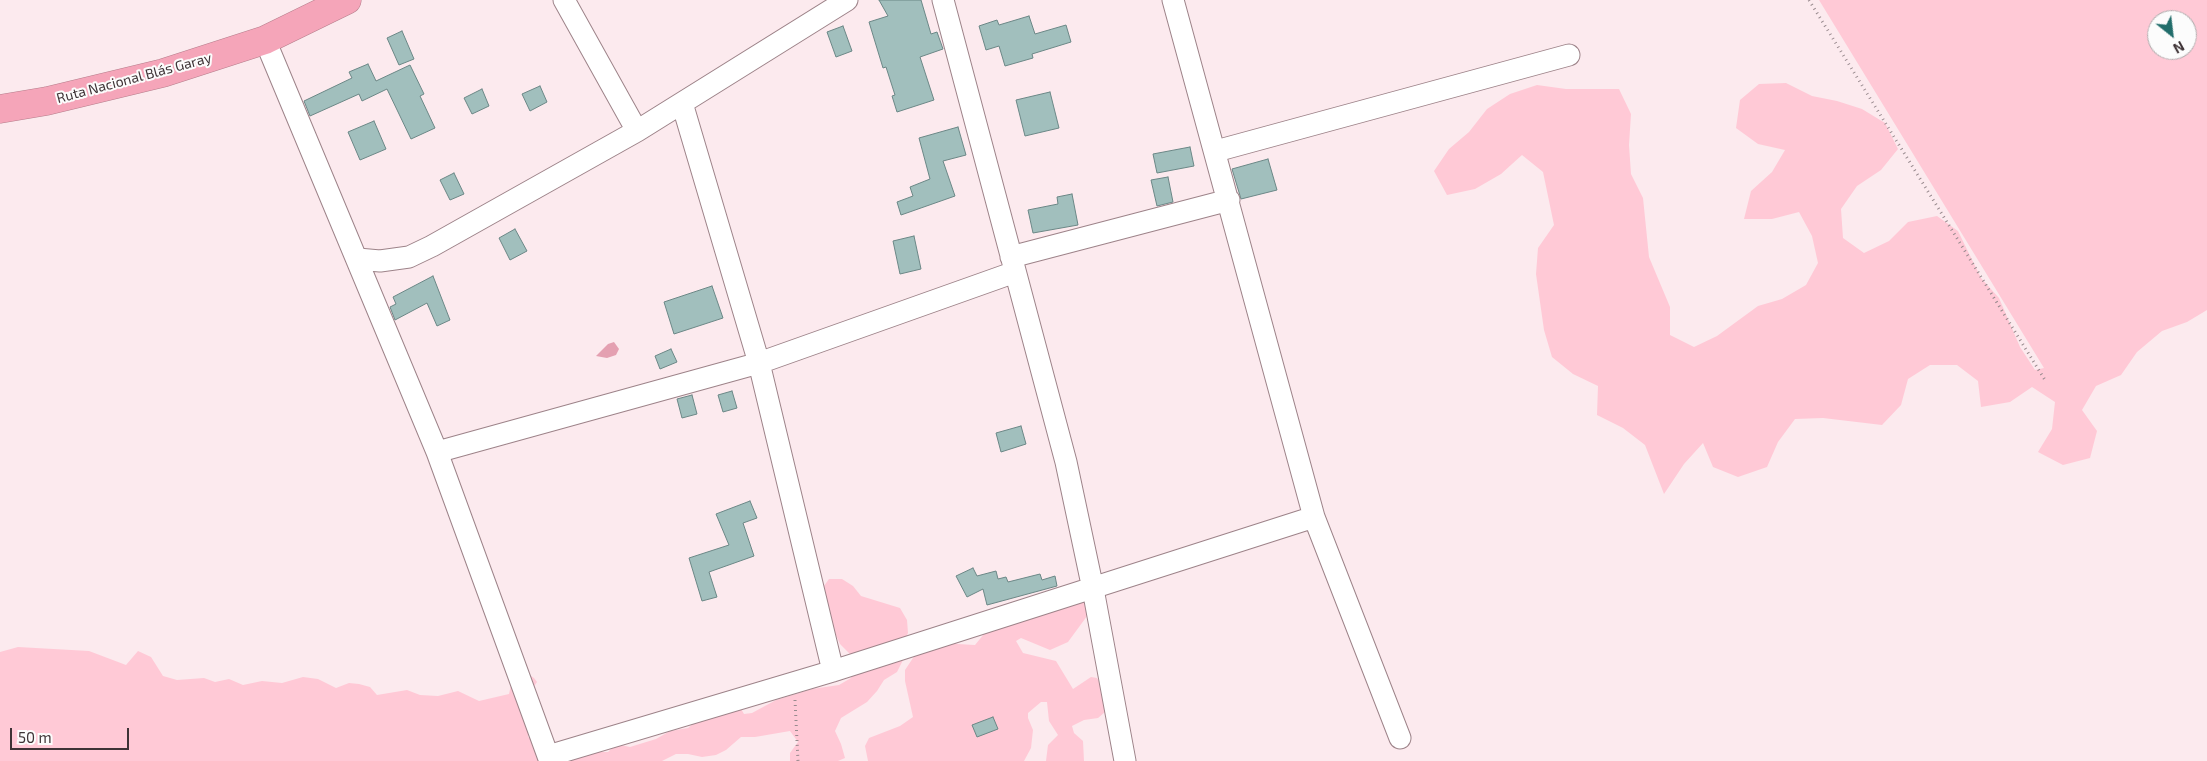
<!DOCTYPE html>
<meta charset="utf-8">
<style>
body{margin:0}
#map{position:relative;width:2207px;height:761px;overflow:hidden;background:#fceaee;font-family:"Exo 2",sans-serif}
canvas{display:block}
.north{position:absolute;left:2147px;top:10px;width:50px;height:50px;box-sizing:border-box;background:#fcfcfc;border:1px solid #b0acad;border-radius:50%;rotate:151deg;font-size:14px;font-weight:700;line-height:20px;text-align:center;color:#3e3336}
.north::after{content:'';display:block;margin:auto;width:18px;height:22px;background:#226d6b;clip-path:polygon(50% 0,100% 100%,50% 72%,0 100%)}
.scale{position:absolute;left:10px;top:728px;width:119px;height:22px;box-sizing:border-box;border:2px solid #3e3336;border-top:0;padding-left:6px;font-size:15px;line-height:18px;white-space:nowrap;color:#3e3336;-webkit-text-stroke:4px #fcfcfc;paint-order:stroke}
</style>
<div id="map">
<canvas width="2207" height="761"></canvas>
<div class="north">N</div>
<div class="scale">50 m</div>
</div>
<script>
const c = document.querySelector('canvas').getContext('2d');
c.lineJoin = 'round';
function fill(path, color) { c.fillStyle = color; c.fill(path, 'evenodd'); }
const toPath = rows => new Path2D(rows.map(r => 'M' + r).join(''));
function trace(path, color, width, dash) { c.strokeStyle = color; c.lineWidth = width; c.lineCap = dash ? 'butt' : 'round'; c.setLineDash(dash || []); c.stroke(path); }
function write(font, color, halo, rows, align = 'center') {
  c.font = font + ' "Exo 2",sans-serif'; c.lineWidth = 4; c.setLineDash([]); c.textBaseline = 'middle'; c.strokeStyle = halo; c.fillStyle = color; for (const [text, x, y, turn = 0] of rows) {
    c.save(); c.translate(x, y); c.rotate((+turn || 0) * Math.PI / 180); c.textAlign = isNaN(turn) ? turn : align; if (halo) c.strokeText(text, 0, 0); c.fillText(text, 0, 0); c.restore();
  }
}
const green = toPath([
 [1819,0,2207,0,2207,310,2187,322,2162,331,2137,352,2121,375,2096,386,2082,410,2097,431,2090,458,2063,465,2038,452,2052,429,2055,402,2032,387,2010,402,1981,407,1978,381,1957,365,1930,365,1908,379,1901,405,1882,425,1823,418,1795,419,1778,442,1767,467,1738,477,1713,467,1703,443,1684,464,1664,494,1645,445,1623,428,1597,415,1598,386,1573,374,1552,357,1544,330,1536,274,1538,248,1554,225,1543,172,1522,155,1501,174,1475,189,1447,195,1434,171,1449,149,1469,132,1487,109,1510,94,1537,85,1566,89,1619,89,1631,114,1629,145,1631,174,1643,198,1649,257,1670,307,1670,335,1694,347,1717,336,1758,306,1782,299,1806,285,1818,263,1812,236,1799,212,1772,219,1744,219,1751,191,1772,172,1785,150,1758,144,1736,128,1740,100,1759,84,1786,83,1812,96,1837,101,1862,109,1885,123,1898,149,1881,170,1857,186,1841,209,1843,238,1864,253,1889,241,1908,222,1937,216,1958,231,1981,278,1999,298,2020,347,2035,370,2044,368],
 [2157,20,2187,20,2187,50,2157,50],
 [829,579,842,579,853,586,861,596,900,608,907,620,908,633,902,646,903,660,897,672,884,680,877,691,867,702,841,718,835,731,841,744,845,758,838,761,790,761,790,753,798,742,790,731,755,737,741,737,726,750,716,755,702,757,688,754,676,754,662,761,565,761,589,752,608,752,616,744,630,747,656,739,670,731,688,728,700,718,740,707,744,714,752,713,776,700,812,689,839,685,851,678,856,666,850,654,840,644,829,620,821,590],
 [1084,599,1090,612,1068,642,1050,650,1021,638,1016,641,1023,653,1056,661,1073,689,1091,677,1097,678,1103,688,1105,712,1098,718,1084,720,1072,726,1074,733,1083,741,1084,761,1046,761,1048,745,1058,735,1049,721,1047,702,1041,702,1028,713,1028,718,1033,730,1031,748,1024,761,868,761,865,746,869,738,900,726,913,717,905,681,905,670,915,655,949,640,957,644,975,645,984,634],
 [18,647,89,651,126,665,138,651,151,657,163,676,177,680,204,678,215,682,229,679,243,685,262,681,282,683,303,677,318,679,336,688,349,683,359,684,370,687,377,695,407,690,420,695,438,696,458,691,479,701,509,694,513,676,526,673,534,678,537,682,533,688,529,715,528,737,535,741,539,749,538,761,0,761,0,652]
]);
const water = toPath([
 [614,342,619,349,616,355,607,358,596,356,608,344]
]);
const building = toPath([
 [879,0,921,0,931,34,937,32,943,49,920,57,934,100,897,112,892,96,895,95,886,67,883,68,869,22,888,16,879,0],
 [1029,16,1035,34,1066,25,1071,42,1032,54,1033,58,1005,66,999,46,986,50,979,26,997,20,999,25,1029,16],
 [843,26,852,51,836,57,827,32,843,26],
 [402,31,414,59,399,65,387,38,402,31],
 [368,64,376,81,410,65,424,94,420,96,435,128,411,139,387,89,362,101,359,94,310,116,304,101,352,78,349,72,368,64],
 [540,86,547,102,530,111,522,94,540,86],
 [482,89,489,106,472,114,464,98,482,89],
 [1050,92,1059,128,1025,136,1016,100,1050,92],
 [374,121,386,149,360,160,348,132,374,121],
 [958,127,966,155,943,161,955,196,901,215,897,202,913,196,910,187,930,179,919,138,958,127],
 [1190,147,1194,166,1157,173,1153,154,1190,147],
 [1268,159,1277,190,1241,199,1232,169,1268,159],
 [454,173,464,194,450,200,440,180,454,173],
 [1168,177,1173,202,1157,206,1151,180,1168,177],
 [1072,194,1078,225,1033,233,1028,210,1058,204,1057,197,1072,194],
 [515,229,527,251,510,260,499,238,515,229],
 [914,236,921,269,900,274,893,241,914,236],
 [433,276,450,320,437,326,427,303,395,320,390,307,396,304,393,297,433,276],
 [712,286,723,318,674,334,664,302,712,286],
 [671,349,677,362,660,369,655,356,671,349],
 [732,391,737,408,723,412,718,395,732,391],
 [692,395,697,414,682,418,677,399,692,395],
 [1021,426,1026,444,1001,452,996,433,1021,426],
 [750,501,757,518,743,523,754,556,709,572,717,597,702,601,689,558,729,545,716,514,750,501],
 [973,568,977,576,996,571,998,579,1006,577,1008,582,1040,574,1042,580,1055,576,1057,586,987,605,983,589,967,597,956,576,973,568],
 [993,717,998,729,977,737,972,725,993,717]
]);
const path = toPath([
 [1809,0,2045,380],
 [795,700,798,761]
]);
const minor = toPath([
 [564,0,637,131],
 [943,0,1066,462,1093,589,1125,761],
 [1173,0,1314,517,1400,738],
 [265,40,437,452,548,756,833,671,1314,517],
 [682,103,759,363,833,671],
 [1216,151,1569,55],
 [1011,257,1229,200],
 [358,259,380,261,409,257,432,246,637,131,847,0],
 [437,452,759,363,1015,272]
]);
const highway = toPath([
 [0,109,47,101,163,73,265,40,347,0]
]);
const streetNames = [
 ["Ruta Nacional Blás Garay",134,78,-15]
];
fill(green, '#ffc9d6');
fill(water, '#e4a0b1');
fill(building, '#a1bfbd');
trace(building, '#6b8786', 1);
trace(minor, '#9d8389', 23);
trace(highway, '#b57d8b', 29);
trace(path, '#988a8e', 3, [1, 4]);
trace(minor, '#fff', 21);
trace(highway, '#f5a5b9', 28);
write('14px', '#3e3336', '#fcfcfc', streetNames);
</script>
